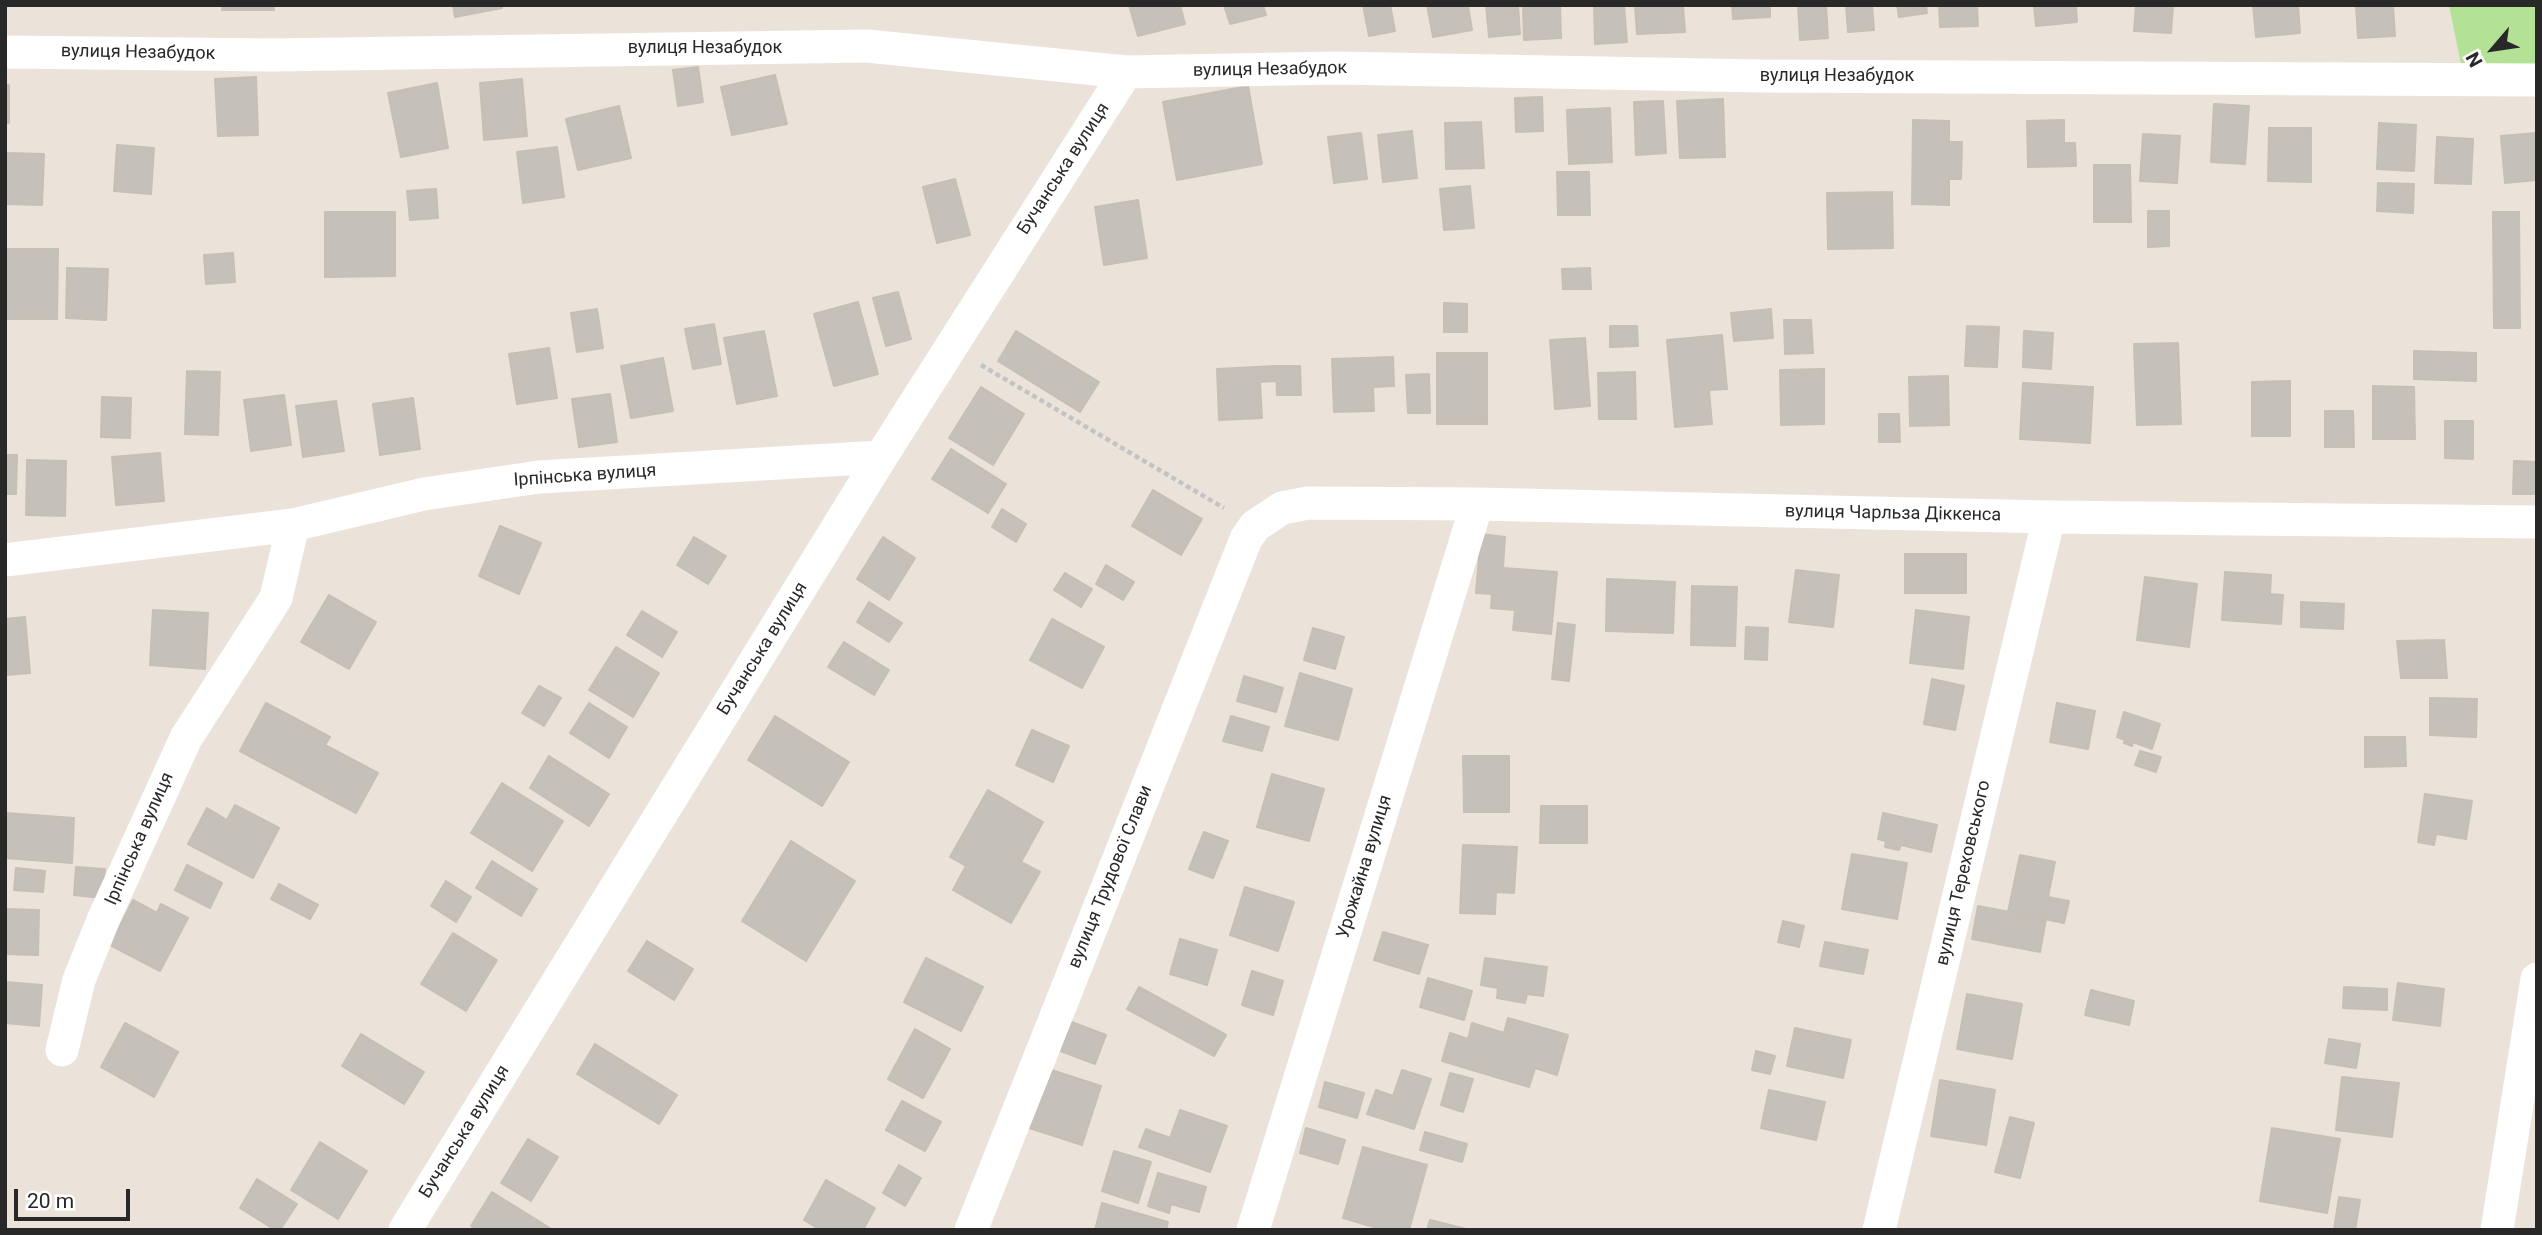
<!DOCTYPE html>
<meta charset="utf-8">
<style>
body{margin:0}
#map{position:relative;width:2542px;height:1235px;overflow:hidden;background:#ebe3da;font-family:Roboto,sans-serif}
canvas{display:block}
.frame{position:absolute;inset:0;border:7px solid #282828;pointer-events:none}
.north{position:absolute;left:2458px;top:14px;width:70px;height:70px;-webkit-text-stroke:5px #fff;paint-order:stroke;rotate:241deg;font-size:19px;font-weight:700;line-height:28px;text-align:center;color:#282828}
.north::after{content:'';display:block;margin:auto;width:24px;height:32px;background:#282828;clip-path:polygon(50% 0,100% 100%,50% 72%,0 100%)}
.scale{position:absolute;left:14px;top:1189px;width:116px;height:32px;box-sizing:border-box;border:4px solid #282828;border-top:0;padding-left:9px;font-size:21px;line-height:24px;white-space:nowrap;color:#282828;-webkit-text-stroke:5px #fff;paint-order:stroke}
</style>
<div id="map">
<canvas width="2542" height="1235"></canvas>
<div class="frame"></div>
<div class="north">N</div>
<div class="scale">20 m</div>
</div>
<script>
const c = document.querySelector('canvas').getContext('2d');
c.lineJoin = 'round';
function fill(path, color) { c.fillStyle = color; c.fill(path, 'evenodd'); }
const toPath = rows => new Path2D(rows.map(r => 'M' + r).join(''));
function trace(path, color, width, dash) { c.strokeStyle = color; c.lineWidth = width; c.lineCap = dash ? 'butt' : 'round'; c.setLineDash(dash || []); c.stroke(path); }
function write(font, color, halo, rows, align = 'center') {
  c.font = font + ' Roboto,sans-serif'; c.lineWidth = 5; c.setLineDash([]); c.textBaseline = 'middle'; c.strokeStyle = halo; c.fillStyle = color; for (const [text, x, y, turn = 0] of rows) {
    c.save(); c.translate(x, y); c.rotate((+turn || 0) * Math.PI / 180); c.textAlign = isNaN(turn) ? turn : align; if (halo) c.strokeText(text, 0, 0); c.fillText(text, 0, 0); c.restore();
  }
}
const green = toPath([
 [2449,5,2537,5,2537,80,2464,79]
]);
const building = toPath([
 [222,5,274,5,274,10,222,10,222,5],
 [453,5,501,5,502,8,455,17,453,5],
 [1129,5,1180,5,1185,24,1138,36,1129,5],
 [1224,5,1263,5,1266,15,1230,24,1224,5],
 [1363,5,1390,5,1395,31,1369,36,1363,5],
 [1427,5,1468,5,1472,30,1433,37,1427,5],
 [1486,5,1518,5,1520,34,1489,37,1486,5],
 [1523,5,1560,5,1561,38,1524,40,1523,5],
 [1594,5,1624,5,1627,42,1595,44,1594,5],
 [1635,5,1683,5,1685,32,1637,34,1635,5],
 [1732,5,1770,5,1770,17,1733,19,1732,5],
 [1798,5,1826,5,1828,38,1800,40,1798,5],
 [1846,5,1872,5,1874,30,1848,32,1846,5],
 [1897,5,1926,5,1927,13,1899,17,1897,5],
 [1939,5,1977,5,1978,26,1940,27,1939,5],
 [2034,5,2078,5,2076,6,2077,22,2036,26,2034,5],
 [2136,5,2173,5,2171,33,2134,31,2136,5],
 [2253,5,2298,5,2300,33,2256,37,2253,5],
 [2356,5,2393,5,2395,36,2358,38,2356,5],
 [698,67,703,102,678,106,673,70,698,67],
 [775,75,787,124,732,135,721,87,775,75],
 [256,77,258,135,218,136,215,79,256,77],
 [522,79,527,136,484,140,480,83,522,79],
 [437,83,448,148,401,157,388,93,437,83],
 [5,85,9,85,9,123,5,123,5,85],
 [1248,86,1262,164,1177,180,1163,102,1248,86],
 [1542,97,1543,131,1516,132,1515,98,1542,97],
 [1723,99,1725,157,1680,158,1677,101,1723,99],
 [1663,101,1666,153,1636,155,1634,102,1663,101],
 [2214,104,2249,106,2245,164,2211,162,2214,104],
 [619,106,631,158,578,170,566,119,619,106],
 [1610,108,1612,162,1569,164,1567,110,1610,108],
 [1913,120,1949,121,1949,142,1962,142,1961,179,1949,179,1949,205,1912,204,1913,120],
 [2064,120,2064,143,2075,143,2076,166,2028,167,2027,121,2064,120],
 [1481,122,1484,168,1446,169,1445,123,1481,122],
 [2379,123,2416,125,2414,171,2377,169,2379,123],
 [2269,128,2311,128,2311,182,2268,181,2269,128],
 [1412,131,1417,178,1383,182,1378,135,1412,131],
 [1361,133,1367,179,1334,183,1328,137,1361,133],
 [2537,133,2537,180,2505,183,2501,136,2537,133],
 [2143,134,2180,136,2177,183,2140,181,2143,134],
 [2437,137,2473,139,2471,184,2435,183,2437,137],
 [117,145,154,148,151,194,114,191,117,145],
 [557,147,564,197,523,203,517,152,557,147],
 [5,153,44,154,42,205,5,204,5,153],
 [2094,165,2130,165,2131,222,2094,222,2094,165],
 [1557,172,1589,172,1590,215,1558,215,1557,172],
 [955,179,970,235,937,243,923,187,955,179],
 [2378,183,2414,184,2413,213,2377,211,2378,183],
 [1470,186,1474,228,1444,230,1440,189,1470,186],
 [436,189,438,218,410,220,407,191,436,189],
 [1892,192,1893,248,1828,249,1827,193,1892,192],
 [1138,200,1147,258,1104,265,1095,207,1138,200],
 [2148,211,2169,211,2169,246,2148,247,2148,211],
 [325,212,395,212,395,276,325,277,325,212],
 [2493,212,2519,212,2520,328,2494,328,2493,212],
 [5,249,58,249,57,319,5,319,5,249],
 [233,253,235,282,206,284,204,255,233,253],
 [67,268,108,269,106,320,66,318,67,268],
 [1590,268,1591,289,1563,289,1562,269,1590,268],
 [898,292,911,339,886,346,873,298,898,292],
 [858,302,878,374,834,386,814,314,858,302],
 [1444,303,1467,304,1467,332,1444,332,1444,303],
 [597,309,603,348,577,352,571,313,597,309],
 [1771,309,1773,338,1734,341,1731,313,1771,309],
 [1784,320,1811,320,1813,353,1785,354,1784,320],
 [714,324,721,364,693,369,685,329,714,324],
 [1610,326,1637,326,1638,346,1610,347,1610,326],
 [1967,326,1999,327,1997,367,1965,366,1967,326],
 [764,331,777,396,737,404,724,338,764,331],
 [1016,331,1099,382,1080,412,998,361,1016,331],
 [2024,331,2053,333,2051,369,2023,367,2024,331],
 [1722,335,1727,389,1709,390,1712,424,1675,427,1667,340,1722,335],
 [1585,338,1590,406,1555,409,1550,340,1585,338],
 [2178,343,2181,424,2137,425,2134,344,2178,343],
 [549,348,557,398,517,404,509,354,549,348],
 [2414,351,2476,353,2476,381,2414,379,2414,351],
 [1437,353,1487,353,1487,424,1437,424,1437,353],
 [1393,357,1394,386,1373,387,1374,411,1334,412,1332,359,1393,357],
 [663,358,673,411,631,418,621,366,663,358],
 [1276,366,1300,366,1301,395,1277,395,1276,366],
 [1276,366,1276,381,1260,382,1262,418,1219,420,1217,369,1276,366],
 [1824,369,1824,424,1781,425,1780,370,1824,369],
 [187,371,220,372,218,435,185,434,187,371],
 [1635,372,1636,419,1599,419,1598,373,1635,372],
 [1429,374,1430,413,1408,413,1406,375,1429,374],
 [1948,376,1949,425,1910,426,1909,377,1948,376],
 [2290,381,2290,436,2252,436,2252,382,2290,381],
 [2023,383,2093,387,2090,443,2020,439,2023,383],
 [2373,386,2414,387,2415,439,2373,439,2373,386],
 [981,387,1024,414,993,465,949,438,981,387],
 [610,394,617,442,579,447,572,399,610,394],
 [284,395,291,445,251,451,244,400,284,395],
 [102,397,131,398,130,438,101,437,102,397],
 [413,398,420,449,380,455,373,404,413,398],
 [336,401,344,451,303,457,296,406,336,401],
 [2325,411,2353,411,2354,447,2325,447,2325,411],
 [1879,414,1899,414,1900,442,1879,442,1879,414],
 [2445,421,2473,421,2473,459,2445,458,2445,421],
 [951,449,1006,484,988,513,932,479,951,449],
 [160,453,164,501,116,505,112,457,160,453],
 [5,455,17,455,16,494,5,494,5,455],
 [27,460,66,461,65,516,26,515,27,460],
 [2514,461,2537,462,2537,494,2513,494,2514,461],
 [1153,490,1202,519,1181,555,1132,526,1153,490],
 [1002,509,1026,524,1016,542,992,527,1002,509],
 [500,526,541,543,519,594,479,576,500,526],
 [1481,534,1505,537,1503,568,1557,572,1551,634,1513,630,1515,610,1491,608,1492,594,1476,593,1481,534],
 [694,537,726,556,708,584,677,565,694,537],
 [883,537,915,558,889,600,857,579,883,537],
 [1905,554,1966,554,1966,593,1905,593,1905,554],
 [1106,565,1134,582,1123,600,1096,584,1106,565],
 [1796,570,1839,575,1833,627,1789,622,1796,570],
 [2225,572,2271,575,2270,594,2283,595,2281,624,2222,620,2225,572],
 [1065,573,1092,589,1081,607,1054,590,1065,573],
 [2145,577,2197,584,2189,647,2137,640,2145,577],
 [1607,579,1675,582,1673,633,1606,631,1607,579],
 [1692,586,1737,587,1735,646,1691,645,1692,586],
 [329,595,376,622,349,669,301,642,329,595],
 [869,602,902,623,889,642,857,622,869,602],
 [2301,602,2344,604,2343,629,2301,627,2301,602],
 [153,610,208,613,205,669,150,665,153,610],
 [1916,610,1969,617,1963,669,1910,663,1916,610],
 [642,611,677,632,662,657,627,635,642,611],
 [25,617,30,673,5,675,5,619,25,617],
 [1052,619,1104,647,1082,688,1030,660,1052,619],
 [1558,623,1575,625,1569,681,1552,679,1558,623],
 [1746,627,1768,628,1767,660,1745,659,1746,627],
 [1313,628,1344,637,1335,669,1304,660,1313,628],
 [2444,640,2447,678,2401,678,2397,641,2444,640],
 [844,642,889,670,874,695,828,667,844,642],
 [616,647,659,673,633,717,589,690,616,647],
 [1300,673,1352,689,1338,740,1285,726,1300,673],
 [1244,676,1283,688,1276,712,1237,701,1244,676],
 [1932,679,1964,686,1955,730,1924,724,1932,679],
 [539,686,561,698,544,726,522,713,539,686],
 [2430,698,2477,699,2476,737,2430,735,2430,698],
 [266,703,330,737,325,745,378,773,356,813,240,751,266,703],
 [589,703,627,727,609,758,570,733,589,703],
 [2057,703,2095,711,2088,749,2050,742,2057,703],
 [2124,712,2160,724,2152,749,2133,742,2132,746,2124,743,2125,740,2117,737,2124,712],
 [775,716,849,762,822,806,748,760,775,716],
 [1231,716,1269,727,1262,751,1223,741,1231,716],
 [1032,730,1069,746,1053,782,1016,765,1032,730],
 [2365,737,2405,737,2406,766,2365,767,2365,737],
 [2140,751,2161,757,2156,772,2135,765,2140,751],
 [549,756,609,794,589,826,530,788,549,756],
 [1463,756,1509,756,1509,812,1464,812,1463,756],
 [1272,774,1324,789,1309,841,1257,827,1272,774],
 [502,783,563,821,532,871,471,833,502,783],
 [988,790,1043,822,1021,862,1040,872,1011,923,953,890,966,866,950,857,988,790],
 [2425,794,2472,801,2466,839,2436,834,2434,845,2418,842,2425,794],
 [235,805,279,828,253,878,188,844,207,808,227,820,235,805],
 [1541,806,1587,806,1587,843,1540,843,1541,806],
 [5,813,74,818,72,863,5,858,5,813],
 [1883,813,1937,825,1931,852,1901,845,1899,850,1885,847,1886,841,1878,839,1883,813],
 [1204,832,1228,841,1213,878,1189,869,1204,832],
 [791,841,855,881,806,961,742,921,791,841],
 [1463,845,1517,847,1514,893,1496,892,1495,914,1460,913,1463,845],
 [1852,854,1907,863,1897,919,1842,909,1852,854],
 [2020,855,2055,862,2048,897,2069,901,2064,923,2008,912,2020,855],
 [492,861,537,889,521,916,476,888,492,861],
 [187,865,222,883,210,908,175,890,187,865],
 [76,867,105,869,102,898,74,895,76,867],
 [16,868,45,871,43,892,14,890,16,868],
 [446,881,471,897,456,922,431,906,446,881],
 [279,884,318,905,310,919,271,899,279,884],
 [1245,887,1294,902,1278,951,1230,935,1245,887],
 [133,900,157,913,161,904,188,918,160,971,110,945,133,900],
 [1978,906,2046,919,2040,952,1972,939,1978,906],
 [5,909,39,910,38,955,5,954,5,909],
 [1783,921,1804,926,1799,947,1778,942,1783,921],
 [1383,932,1428,945,1419,974,1374,960,1383,932],
 [453,933,497,960,466,1011,421,984,453,933],
 [1180,939,1217,950,1207,985,1170,974,1180,939],
 [647,941,693,969,674,1000,628,971,647,941],
 [1825,942,1868,950,1863,974,1820,966,1825,942],
 [926,958,983,987,961,1031,904,1002,926,958],
 [1485,958,1547,967,1543,996,1527,994,1525,1003,1497,998,1498,988,1481,985,1485,958],
 [1252,971,1283,981,1273,1015,1242,1005,1252,971],
 [1428,978,1472,991,1464,1020,1420,1007,1428,978],
 [5,982,42,985,39,1026,5,1023,5,982],
 [2398,983,2444,989,2440,1026,2393,1020,2398,983],
 [1139,987,1226,1035,1214,1056,1127,1009,1139,987],
 [2344,987,2387,989,2387,1010,2343,1008,2344,987],
 [2091,990,2134,1001,2129,1025,2085,1015,2091,990],
 [1967,994,2022,1004,2012,1059,1957,1049,1967,994],
 [1061,1018,1106,1035,1095,1064,1050,1047,1061,1018],
 [1508,1018,1568,1035,1557,1075,1535,1068,1529,1087,1442,1061,1450,1033,1468,1039,1472,1023,1504,1033,1508,1018],
 [125,1023,178,1052,154,1097,101,1067,125,1023],
 [1795,1028,1851,1040,1843,1078,1787,1066,1795,1028],
 [915,1029,950,1049,923,1098,888,1079,915,1029],
 [361,1034,424,1072,404,1104,342,1066,361,1034],
 [2329,1039,2360,1044,2356,1068,2325,1063,2329,1039],
 [595,1044,677,1095,659,1124,577,1074,595,1044],
 [1756,1051,1775,1056,1770,1074,1752,1070,1756,1051],
 [1042,1067,1101,1086,1082,1145,1023,1126,1042,1067],
 [1402,1070,1431,1079,1414,1129,1367,1114,1376,1090,1393,1096,1402,1070],
 [1450,1073,1473,1079,1463,1112,1441,1105,1450,1073],
 [2342,1077,2399,1083,2392,1137,2336,1130,2342,1077],
 [1940,1080,1995,1090,1986,1145,1931,1136,1940,1080],
 [1325,1082,1364,1093,1357,1118,1319,1107,1325,1082],
 [1769,1090,1825,1102,1816,1140,1761,1128,1769,1090],
 [902,1101,941,1122,925,1151,886,1130,902,1101],
 [1180,1110,1227,1126,1210,1172,1139,1147,1146,1129,1170,1138,1180,1110],
 [2010,1117,2034,1123,2020,1178,1995,1172,2010,1117],
 [1306,1128,1345,1140,1338,1164,1300,1153,1306,1128],
 [2272,1128,2340,1139,2327,1213,2260,1201,2272,1128],
 [1425,1132,1467,1144,1462,1162,1420,1150,1425,1132],
 [528,1139,558,1157,531,1201,501,1183,528,1139],
 [320,1142,367,1171,338,1219,291,1190,320,1142],
 [1363,1147,1427,1165,1409,1230,1384,1230,1343,1218,1363,1147],
 [1114,1151,1151,1162,1138,1203,1102,1191,1114,1151],
 [899,1165,921,1178,905,1206,883,1193,899,1165],
 [1158,1173,1206,1187,1199,1212,1171,1204,1169,1213,1148,1206,1158,1173],
 [257,1179,297,1204,280,1230,275,1230,240,1208,257,1179],
 [826,1180,875,1208,863,1230,820,1230,804,1220,826,1180],
 [492,1192,553,1230,477,1230,471,1226,492,1192],
 [2339,1197,2360,1200,2355,1230,2334,1230,2339,1197],
 [1102,1203,1168,1222,1166,1230,1095,1230,1102,1203],
 [1430,1220,1470,1230,1427,1230,1430,1220]
]);
const path = toPath([
 [981,365,1224,508]
]);
const street = toPath([
 [5,52,273,55,867,46,1126,72,1336,68,1761,76,2537,80],
 [5,560,293,525,424,494,539,477,881,457],
 [62,1050,79,980,104,918,186,738,276,598,293,525],
 [405,1230,881,457,1126,72],
 [971,1230,1246,539,1255,526,1282,508,1308,503,1477,504,2049,517,2537,522],
 [1253,1230,1477,504],
 [1879,1230,2049,517],
 [2497,1230,2537,979]
]);
const streetNames = [
 ["вулиця Незабудок",705,48],
 ["вулиця Незабудок",138,53,1],
 ["вулиця Незабудок",1270,70,-1],
 ["вулиця Незабудок",1837,76],
 ["Бучанська вулиця",1064,169,-57],
 ["Ірпінська вулиця",585,476,-4],
 ["вулиця Чарльза Діккенса",1893,514,1],
 ["Бучанська вулиця",763,649,-58],
 ["Ірпінська вулиця",140,839,-66],
 ["Урожайна вулиця",1365,867,-73],
 ["вулиця Тереховського",1964,873,-77],
 ["вулиця Трудової Слави",1111,877,-68],
 ["Бучанська вулиця",465,1132,-58]
];
fill(green, '#b3e296');
fill(building, '#c6c0ba');
trace(building, '#c6bfb4', 2);
trace(path, '#c3c3c3', 4.5, [5, 3.5]);
trace(street, '#fff', 33);
write('18px', '#282828', '#fff', streetNames);
</script>
